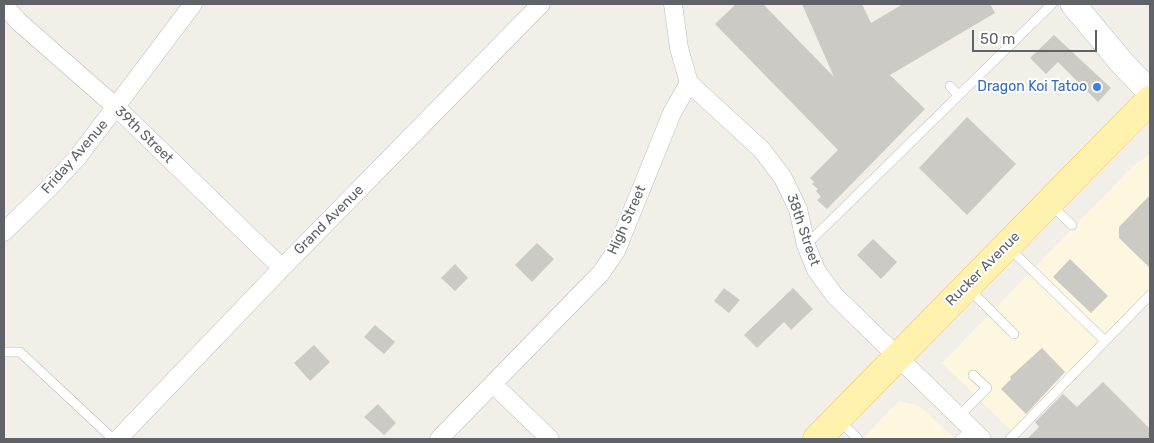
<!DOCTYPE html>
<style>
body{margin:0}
#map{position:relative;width:1154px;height:443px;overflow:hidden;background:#f1efe8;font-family:Rubik,sans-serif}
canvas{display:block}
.frame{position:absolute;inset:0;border:5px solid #5f6368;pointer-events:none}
.scale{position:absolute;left:972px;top:30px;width:125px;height:22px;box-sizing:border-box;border:2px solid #5f6368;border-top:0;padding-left:6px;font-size:15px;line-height:18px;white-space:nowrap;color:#5f6368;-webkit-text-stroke:4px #fff;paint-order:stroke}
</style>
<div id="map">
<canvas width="1154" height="443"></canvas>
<div class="frame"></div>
<div class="scale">50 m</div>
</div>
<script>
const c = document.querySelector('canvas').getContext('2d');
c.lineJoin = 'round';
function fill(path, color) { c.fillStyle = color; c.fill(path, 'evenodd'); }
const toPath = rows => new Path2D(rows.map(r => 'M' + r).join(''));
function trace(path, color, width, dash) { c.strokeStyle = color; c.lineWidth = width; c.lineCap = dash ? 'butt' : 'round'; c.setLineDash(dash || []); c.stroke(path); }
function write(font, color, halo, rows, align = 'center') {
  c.font = font + ' Rubik,sans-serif'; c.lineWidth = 4; c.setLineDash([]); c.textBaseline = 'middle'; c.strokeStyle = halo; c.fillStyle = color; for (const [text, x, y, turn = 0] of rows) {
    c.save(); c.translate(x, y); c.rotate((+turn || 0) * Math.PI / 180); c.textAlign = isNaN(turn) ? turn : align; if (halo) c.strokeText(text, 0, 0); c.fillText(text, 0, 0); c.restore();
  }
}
const commercial = toPath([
 [1150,154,1150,299,1017,436,942,363,1132,167],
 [899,401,912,404,922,408,955,439,862,439]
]);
const building = toPath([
 [736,4,763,4,834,77,802,4,862,4,871,23,903,4,990,4,995,13,890,75,925,109,827,209,817,200,821,197,816,191,818,189,812,184,814,182,810,178,838,150,715,24],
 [1054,35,1111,88,1098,102,1058,62,1046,74,1030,58],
 [967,117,1016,164,967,215,919,168],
 [1150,195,1150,268,1119,238,1119,227],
 [873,239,897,262,881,279,857,255],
 [537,243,554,259,532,282,515,265],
 [1070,259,1108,296,1091,313,1053,277],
 [455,264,468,278,455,291,441,278],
 [724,288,740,300,729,313,714,301],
 [793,288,813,309,791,330,784,322,757,348,744,335],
 [375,325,395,342,384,354,364,337],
 [314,345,330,362,310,381,294,363],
 [1042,348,1065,372,1026,414,1001,389,1011,379,1010,377],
 [1103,382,1150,429,1150,436,1147,439,1027,439,1039,427,1035,422,1063,394,1077,407],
 [378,404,396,423,384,435,364,417]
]);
const lane = toPath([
 [950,86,958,95],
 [1051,205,1072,225],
 [806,245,1052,4],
 [1008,247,1105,341],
 [968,288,1014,334],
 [4,352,20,352,113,439],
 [959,416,987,388,973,375],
 [839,420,858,439],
 [960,439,972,429],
 [1010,439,1150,295]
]);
const street = toPath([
 [4,5,19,22,116,107,282,268],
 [689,83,762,150,783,178,798,209,806,245,816,270,835,296,982,439],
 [4,232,48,189,77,158,193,4],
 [493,384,550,439],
 [118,439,282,268,541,4],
 [439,439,601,273,616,251,672,113,689,83,679,48,673,4]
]);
const secondary = toPath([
 [1073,4,1123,64,1150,92]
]);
const primary = toPath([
 [817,439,1150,100]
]);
const markers = [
 [1097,87,5,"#3f7fe0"]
];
const shopNames = [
 ["Dragon Koi Tatoo",1087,87]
];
const streetNames = [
 ["39th Street",144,135,44],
 ["Friday Avenue",75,157,-49],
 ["Grand Avenue",329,220,-45],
 ["High Street",627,220,-66],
 ["38th Street",803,230,71],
 ["Rucker Avenue",983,269,-45]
];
fill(commercial, '#fef7e0');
fill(building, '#cccac5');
trace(lane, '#b5b8bc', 10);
trace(street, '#b5b8bc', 19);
trace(secondary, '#b6babf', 26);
trace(primary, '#f2c960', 29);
trace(lane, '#fff', 9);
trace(street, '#fff', 18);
trace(secondary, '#fff', 25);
trace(primary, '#fff2af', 28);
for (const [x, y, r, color] of markers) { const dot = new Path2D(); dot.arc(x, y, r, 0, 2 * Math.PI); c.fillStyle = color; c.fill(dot); trace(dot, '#fff', 2); }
write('14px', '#366cbe', '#fff', shopNames, 'right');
write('14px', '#5f6368', '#fff', streetNames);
</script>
